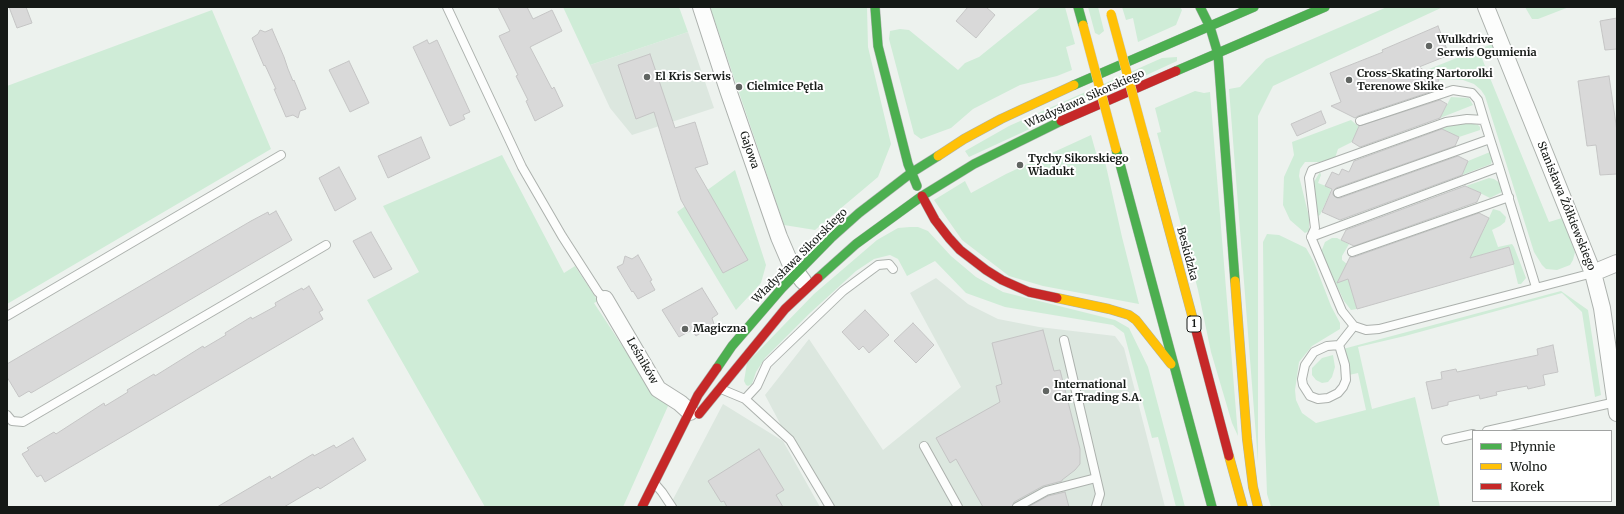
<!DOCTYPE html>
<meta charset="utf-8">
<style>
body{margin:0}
#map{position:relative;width:1624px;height:514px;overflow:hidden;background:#edf2ee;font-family:Merriweather,serif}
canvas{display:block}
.frame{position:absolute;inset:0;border:8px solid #151916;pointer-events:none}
.legend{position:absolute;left:1472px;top:430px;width:140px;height:72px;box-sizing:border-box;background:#fff;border:1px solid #a1a3a2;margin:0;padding:5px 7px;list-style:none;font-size:12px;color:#151916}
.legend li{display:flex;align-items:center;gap:8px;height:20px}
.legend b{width:20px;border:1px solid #a1a3a2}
</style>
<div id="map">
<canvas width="1624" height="514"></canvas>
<div class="frame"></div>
<ul class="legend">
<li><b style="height:5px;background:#4caf50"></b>Płynnie</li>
<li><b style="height:5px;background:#ffc107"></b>Wolno</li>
<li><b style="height:5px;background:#c62828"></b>Korek</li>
</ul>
</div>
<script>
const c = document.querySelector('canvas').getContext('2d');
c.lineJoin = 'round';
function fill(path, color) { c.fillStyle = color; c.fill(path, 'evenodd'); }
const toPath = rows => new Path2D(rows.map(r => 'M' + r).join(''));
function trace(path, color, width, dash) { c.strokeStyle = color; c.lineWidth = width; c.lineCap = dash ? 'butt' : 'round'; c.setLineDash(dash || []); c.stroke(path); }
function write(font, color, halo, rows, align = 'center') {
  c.font = font + ' Merriweather,serif'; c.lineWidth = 4; c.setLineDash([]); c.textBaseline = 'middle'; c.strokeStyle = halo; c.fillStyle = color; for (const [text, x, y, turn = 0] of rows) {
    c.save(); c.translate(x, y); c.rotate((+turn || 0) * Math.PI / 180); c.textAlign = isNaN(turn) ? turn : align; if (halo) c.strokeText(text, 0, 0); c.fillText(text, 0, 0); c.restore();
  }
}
const built = toPath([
 [688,32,714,108,632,135,610,108,590,65],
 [936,278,968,304,998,319,1039,327,1115,336,1124,348,1165,507,824,507,765,395,809,339,883,450,961,387,910,293],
 [723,404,783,441,820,507,669,507]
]);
const green = toPath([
 [563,7,679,7,688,32,590,65],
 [710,7,867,7,868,47,891,144,878,177,815,230,784,225],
 [1041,7,1065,7,1075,44,1066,47,1072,70,1057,76,1020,85,973,109,951,128,921,139,914,134,889,39,890,31,900,29,909,30,958,70,965,63,979,57],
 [1088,7,1098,7,1104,31,1099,35,1095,33],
 [1122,7,1180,7,1182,10,1176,25,1138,42,1133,18,1126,20],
 [1387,7,1443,7,1273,86,1258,116,1258,462,1229,89,1240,87,1266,59],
 [1525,7,1569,7,1538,19,1532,19],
 [212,10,271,149,7,304,7,86],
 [1492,44,1495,51,1481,56,1549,222,1562,218,1575,252,1573,260,1570,265,1557,270,1546,269,1542,265,1534,252,1485,96,1481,90,1474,84,1463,80,1448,79,1439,80,1424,71],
 [1177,57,1177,61,969,157,965,151,1009,126,1162,58],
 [1195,91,1204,93,1210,92,1238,436,1232,423,1211,352,1198,290,1157,133,1161,132,1155,108],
 [1451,97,1469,98,1473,105,1440,118],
 [1351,120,1359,127,1352,142,1338,149,1335,158,1320,162,1305,162,1300,169,1299,176,1309,217,1309,231,1305,233,1290,220,1283,205,1284,177,1294,155,1292,142],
 [1469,123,1478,125,1480,127,1480,130,1459,137,1444,131,1442,128,1454,124],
 [1091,135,1098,160,1104,157,1122,237,1139,304,1043,286,1009,276,962,240,934,200,965,181,971,193,1006,174],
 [1490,152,1493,157,1491,164,1462,175,1468,161],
 [502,155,564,273,575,266,598,301,594,303,648,385,668,406,623,507,485,507,367,300,419,272,383,206],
 [735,170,766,265,761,283,736,310,677,212],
 [1320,172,1321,175,1318,183,1331,188,1330,193,1320,215,1316,217,1312,185],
 [1489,178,1494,179,1500,183,1502,187,1502,192,1490,198,1466,186],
 [1493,209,1500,211,1506,217,1505,222,1500,226,1492,230,1498,247,1512,244,1514,247,1526,278,1521,284,1518,284,1509,247,1352,292,1357,309,1351,310,1344,301,1321,252,1325,242,1332,238,1337,238,1349,244,1342,256,1342,260,1347,264,1341,276,1348,279,1482,233],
 [910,227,918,227,928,231,951,256,976,277,1003,292,1115,320,1129,328,1148,367,1185,507,1176,507,1158,437,1152,438,1124,333,1113,325,1005,307,966,293,935,261,907,276,898,259,890,255,874,259,856,271,810,313,765,358,756,372,752,384,748,386,746,385,744,381,747,363,814,294,877,240,898,228],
 [1267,234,1279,235,1306,248,1314,262,1331,306,1340,323,1340,329,1312,346,1299,362,1295,390,1296,400,1302,413,1316,423,1366,410,1358,373,1349,375,1343,349,1561,291,1588,310,1601,395,1595,397,1582,312,1562,293,1405,336,1358,347,1372,409,1415,397,1440,507,1271,507,1267,494,1265,437,1263,242],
 [1333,355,1335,367,1332,377,1328,382,1322,383,1316,380,1312,375,1312,368,1322,358]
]);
const building = toPath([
 [9,7,26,7,32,23,17,28,9,7],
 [498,7,527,7,533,19,552,10,562,31,530,47,552,89,554,87,563,106,535,121,526,101,528,100,516,76,518,75,499,36,510,31,498,7],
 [968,7,986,7,995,15,976,38,956,21,968,7],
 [1617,18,1617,49,1605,50,1600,21,1617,18],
 [1438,26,1449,55,1419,67,1439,80,1433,91,1358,116,1355,118,1331,106,1341,102,1330,73,1383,52,1382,50,1438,26],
 [272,29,284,57,288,69,293,81,294,80,306,109,300,111,298,118,293,115,286,117,274,89,276,89,265,65,264,66,252,38,258,34,260,30,265,32,272,29],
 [427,40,429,44,437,40,470,112,463,115,465,119,450,126,413,47,427,40],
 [650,54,675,128,695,122,708,164,695,168,748,260,723,273,681,200,654,112,636,119,618,65,650,54],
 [349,61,369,103,350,112,329,70,349,61],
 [1609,76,1617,131,1617,174,1600,175,1596,145,1587,146,1578,81,1609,76],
 [1440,100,1447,104,1440,118,1360,147,1352,142,1359,126,1440,100],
 [1321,111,1326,123,1297,136,1291,124,1321,111],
 [1442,129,1459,137,1455,146,1336,188,1333,192,1333,195,1337,198,1340,198,1458,156,1468,161,1462,175,1340,220,1322,212,1332,189,1325,186,1332,172,1339,175,1342,169,1349,172,1354,161,1442,129],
 [421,137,430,158,388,178,378,156,421,137],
 [339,167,356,199,335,211,319,178,339,167],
 [1465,186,1481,193,1477,202,1354,246,1341,240,1346,230,1465,186],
 [276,211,292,240,31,393,29,391,19,397,7,377,7,364,251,221,268,212,269,215,276,211],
 [1479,213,1489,218,1470,258,1509,247,1514,264,1357,309,1348,279,1337,283,1350,257,1354,257,1479,213],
 [371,232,392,269,374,278,353,241,371,232],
 [638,255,652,280,650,281,655,290,638,299,633,291,632,292,617,267,623,264,625,256,632,259,638,255],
 [309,286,323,310,319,312,323,319,45,482,41,475,37,477,32,470,22,454,29,450,27,448,54,432,56,434,104,403,105,406,128,392,127,390,154,374,155,376,203,346,204,348,226,335,225,333,251,317,252,319,276,306,275,303,289,295,302,288,303,290,309,286],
 [702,288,718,314,712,318,714,324,696,336,692,330,679,337,662,310,702,288],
 [865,310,889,335,869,353,863,346,859,350,842,332,865,310],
 [913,323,934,345,916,363,894,341,913,323],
 [1043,330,1054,371,1060,370,1080,449,1080,464,1075,470,1062,480,1062,481,1043,486,1014,502,1012,507,983,507,956,459,950,463,936,438,1000,402,996,386,1002,384,992,343,1043,330],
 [1553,345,1558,372,1543,375,1545,385,1528,389,1527,386,1511,389,1496,392,1497,395,1480,399,1479,395,1448,402,1448,405,1432,409,1426,382,1442,379,1441,372,1456,369,1457,372,1538,355,1537,349,1553,345],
 [353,438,366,460,320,489,318,487,284,507,217,507,270,476,271,479,313,454,314,456,334,445,336,448,353,438],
 [759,449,784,490,776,495,783,507,727,507,724,501,721,502,708,481,759,449],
 [1065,492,1069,507,1028,507,1048,496,1065,492]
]);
const lane = toPath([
 [447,7,522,167,562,236,598,292,605,299],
 [1360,121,1453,90,1472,93,1478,100,1484,120],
 [1338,193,1490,139,1499,167],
 [1311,237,1315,228,1309,178,1312,170,1446,122,1467,119,1484,120,1490,139],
 [1352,252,1509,197],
 [1536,287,1499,167,1311,237,1342,311,1354,326,1366,330,1379,329,1593,273],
 [7,316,281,155],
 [1064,340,1100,494,1096,507],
 [1339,345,1327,346,1314,352,1305,365,1302,379,1303,385,1310,396,1318,399,1328,398,1338,393,1343,387,1346,380,1345,365,1339,345,1354,326],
 [721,389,745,399,790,440,830,507],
 [745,399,757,386,767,364,843,291,878,265,889,264,893,269],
 [7,415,12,421,23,422,326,245],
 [1487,431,1616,402],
 [1446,440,1473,434],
 [924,446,958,507],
 [656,485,662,492,672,507],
 [1017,507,1046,491,1096,478]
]);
const street = toPath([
 [701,7,728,90,779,237,791,265,803,281],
 [1486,7,1593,273,1602,308,1617,413],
 [1593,273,1617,263],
 [605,299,658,389,680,403,690,412]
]);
const fast = toPath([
 [875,7,878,46,908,164,917,186],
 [1078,7,1083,25],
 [1200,7,1210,27,1218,54,1235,281],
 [1176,71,1325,7],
 [1074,85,1254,7],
 [1116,149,1212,507],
 [818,278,856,244,922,196,974,164,1061,121],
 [717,368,732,346,782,288,831,238,859,213,911,173,938,156]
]);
const slow = toPath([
 [1145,140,1194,323],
 [938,156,964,139,1001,119,1074,85],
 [1235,281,1247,439,1253,487,1258,507],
 [1057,298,1109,309,1129,315,1136,320,1171,364],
 [1229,456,1243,507]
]);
const jam = toPath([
 [1061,121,1176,71],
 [922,196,935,220,949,238,960,250,986,270,1002,280,1029,292,1057,298],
 [1194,323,1229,456],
 [699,414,785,309,818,278],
 [642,507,698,395,717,368]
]);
const slowBridge = toPath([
 [1111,14,1145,140],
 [1083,25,1116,149]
]);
const markers = [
 [1429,46,4,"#616562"],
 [647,77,4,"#616562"],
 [1349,80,4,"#616562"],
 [739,87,4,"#616562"],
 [1020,165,4,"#616562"],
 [685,329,4,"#616562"],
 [1046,391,4,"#616562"]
];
const shields = [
 [1194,324,14]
];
const shieldNames = [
 ["1",1194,324]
];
const poiNames = [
 ["Wulkdrive",1437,40],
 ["Serwis Ogumienia",1437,53],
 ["Cross-Skating Nartorolki",1357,74],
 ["Terenowe Skike",1357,87],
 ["El Kris Serwis",655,77],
 ["Cielmice Pętla",747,87],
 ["Tychy Sikorskiego",1028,159],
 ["Wiadukt",1028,172],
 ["Magiczna",693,329],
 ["International",1054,385],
 ["Car Trading S.A.",1054,398]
];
const streetNames = [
 ["Władysława Sikorskiego",1085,99,-24],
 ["Gajowa",749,150,71],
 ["Stanisława Żółkiewskiego",1566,206,68],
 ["Beskidzka",1187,254,75],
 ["Władysława Sikorskiego",800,256,-45],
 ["Leśników",642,361,60]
];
fill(built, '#dce7df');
fill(green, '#cfecd7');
fill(building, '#d9d9d9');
trace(building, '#c5c5c5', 1);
trace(lane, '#acb1ad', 10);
trace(street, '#acb1ad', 18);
trace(fast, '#acb1ad', 10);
trace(slow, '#acb1ad', 10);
trace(jam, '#acb1ad', 10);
trace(lane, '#fcfdfc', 8);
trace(street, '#fcfdfc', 16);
trace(fast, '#4caf50', 9);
trace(slow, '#ffc107', 9);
trace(jam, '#c62828', 9);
trace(slowBridge, '#caccca', 10, []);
trace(slowBridge, '#ffc107', 9);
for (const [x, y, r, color] of markers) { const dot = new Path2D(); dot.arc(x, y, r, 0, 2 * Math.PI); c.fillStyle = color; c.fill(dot); trace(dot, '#fff', 1.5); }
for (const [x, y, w] of shields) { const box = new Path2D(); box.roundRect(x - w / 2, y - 8, w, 16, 3); c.fillStyle = '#fff'; c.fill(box); trace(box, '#151916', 1); }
write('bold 10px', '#151916', null, shieldNames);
write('bold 11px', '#151916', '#fff', poiNames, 'left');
write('11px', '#151916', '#fff', streetNames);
</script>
